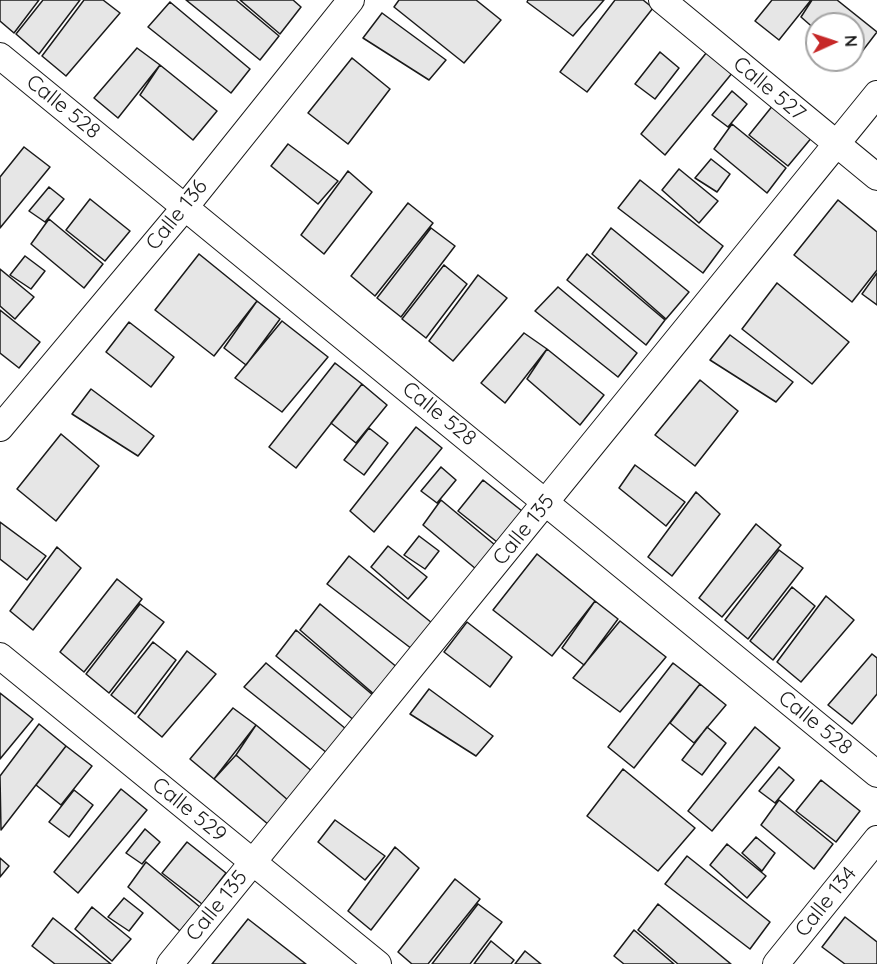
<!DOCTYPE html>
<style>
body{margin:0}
#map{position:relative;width:877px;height:964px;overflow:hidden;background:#fff;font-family:Quicksand,sans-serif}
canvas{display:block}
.north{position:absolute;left:805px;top:12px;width:60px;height:60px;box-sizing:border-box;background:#fff;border:2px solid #a3a3a3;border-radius:50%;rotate:87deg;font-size:16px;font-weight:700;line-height:24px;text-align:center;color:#1a1a1a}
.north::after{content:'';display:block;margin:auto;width:21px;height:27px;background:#c62828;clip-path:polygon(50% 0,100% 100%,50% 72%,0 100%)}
</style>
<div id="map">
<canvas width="877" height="964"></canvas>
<div class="north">N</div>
</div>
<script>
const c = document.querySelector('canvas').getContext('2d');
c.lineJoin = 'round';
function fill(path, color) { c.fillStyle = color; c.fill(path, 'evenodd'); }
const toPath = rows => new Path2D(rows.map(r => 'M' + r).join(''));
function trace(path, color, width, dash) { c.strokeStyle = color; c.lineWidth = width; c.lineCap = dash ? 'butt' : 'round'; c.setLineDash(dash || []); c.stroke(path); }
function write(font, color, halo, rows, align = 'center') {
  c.font = font + ' Quicksand,sans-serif'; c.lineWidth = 4.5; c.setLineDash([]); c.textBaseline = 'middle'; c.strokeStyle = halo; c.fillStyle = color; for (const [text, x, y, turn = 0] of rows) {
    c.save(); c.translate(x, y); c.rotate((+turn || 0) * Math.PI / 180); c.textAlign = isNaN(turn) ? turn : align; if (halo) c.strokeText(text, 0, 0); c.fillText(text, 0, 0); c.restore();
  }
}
const building = toPath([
 [39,0,14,33,0,21,0,0,39,0],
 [43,0,80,0,39,54,16,34,43,0],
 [84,0,103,0,120,13,66,76,42,56,84,0],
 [186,0,236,0,279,36,260,60,186,0],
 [240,0,293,0,301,7,280,34,240,0],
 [399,0,476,0,501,20,464,63,394,7,399,0],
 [528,0,604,0,573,36,527,2,528,0],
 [615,0,643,0,653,8,587,92,560,72,615,0],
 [772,0,811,0,779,40,755,21,772,0],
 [812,0,837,0,877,32,854,62,852,60,853,24,817,24,817,31,801,17,812,0],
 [170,2,250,69,231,93,148,27,170,2],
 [382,13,446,60,429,80,363,38,382,13],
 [137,48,160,65,118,118,94,98,137,48],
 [660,52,679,68,655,99,635,84,660,52],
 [707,52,733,72,665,155,641,134,707,52],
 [352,58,390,89,348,144,308,113,352,58],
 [160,65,217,111,193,140,140,95,160,65],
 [732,91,747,104,728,127,712,115,732,91],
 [774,104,813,136,788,166,749,135,774,104],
 [732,124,786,168,767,193,714,149,732,124],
 [288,144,338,181,318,204,271,166,288,144],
 [24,147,50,167,0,228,0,177,24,147],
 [711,159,730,174,717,192,695,178,711,159],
 [679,169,718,201,699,223,662,190,679,169],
 [348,171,372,192,324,254,301,235,348,171],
 [640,180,723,246,703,273,618,208,640,180],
 [49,187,64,199,45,222,29,211,49,187],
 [90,199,130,231,105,261,66,230,90,199],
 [838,200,877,232,877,270,852,302,794,255,838,200],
 [408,203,433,223,375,296,351,276,408,203],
 [49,219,103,264,84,288,31,244,49,219],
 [431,228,455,246,401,317,377,298,431,228],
 [611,228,689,292,666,319,592,254,611,228],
 [199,254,257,301,214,356,155,310,199,254],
 [587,254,665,320,646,345,567,280,587,254],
 [25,256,45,271,31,289,10,275,25,256],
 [444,265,467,284,426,338,402,319,444,265],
 [0,269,34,297,15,319,0,306,0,269],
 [877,273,877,305,862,294,877,273],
 [478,275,507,298,453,361,429,341,478,275],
 [777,283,849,342,812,384,742,329,777,283],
 [558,287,637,353,618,377,535,311,558,287],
 [257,301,280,319,246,365,224,348,257,301],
 [0,310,40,342,19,368,0,353,0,310],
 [282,321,328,357,282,412,235,378,282,321],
 [129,322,174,357,151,387,106,352,129,322],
 [524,333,547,349,505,403,481,383,524,333],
 [730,335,793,382,776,402,710,360,730,335],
 [547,349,604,395,580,425,527,379,547,349],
 [335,363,362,384,296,468,269,447,335,363],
 [700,380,738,411,695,466,655,435,700,380],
 [362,384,387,405,356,443,331,423,362,384],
 [91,389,154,436,138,456,72,414,91,389],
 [416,427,442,448,374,532,350,511,416,427],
 [369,428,388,443,364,475,344,460,369,428],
 [61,434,99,466,56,521,17,489,61,434],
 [635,465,685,502,666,526,619,488,635,465],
 [441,467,456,480,437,503,421,491,441,467],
 [483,480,522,511,497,542,458,511,483,480],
 [696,492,720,514,672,576,648,557,696,492],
 [441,500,495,545,476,569,423,525,441,500],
 [0,522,46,556,27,580,0,559,0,522],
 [756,524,781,545,722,617,699,598,756,524],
 [419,536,439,551,425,569,404,555,419,536],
 [388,546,427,577,408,599,371,567,388,546],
 [57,547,81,568,33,630,10,611,57,547],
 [779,550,803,568,748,639,725,620,779,550],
 [537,554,595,601,552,656,493,610,537,554],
 [349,556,432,623,412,649,327,584,349,556],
 [117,579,142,599,84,672,60,652,117,579],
 [792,587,815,606,773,660,750,641,792,587],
 [826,596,854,620,801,682,777,662,826,596],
 [595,601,618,619,584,665,562,648,595,601],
 [140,604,164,622,109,693,86,674,140,604],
 [320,604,398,668,375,695,300,630,320,604],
 [620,621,666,657,620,712,573,678,620,621],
 [467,622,512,657,490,687,444,652,467,622],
 [296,630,374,696,355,721,276,656,296,630],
 [153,642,176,660,135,714,111,695,153,642],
 [187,651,216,674,162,737,138,717,187,651],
 [872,654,877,658,877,694,852,724,828,705,872,654],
 [266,663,346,729,327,753,244,687,266,663],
 [673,663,700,684,634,768,608,747,673,663],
 [700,684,726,705,694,743,670,723,700,684],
 [429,689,493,736,476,756,410,714,429,689],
 [0,693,33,719,0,759,0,693],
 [233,708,256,725,214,779,190,759,233,708],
 [39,724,66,746,1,830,0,776,39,724],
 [256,725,313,772,289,801,236,755,256,725],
 [707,727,726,743,702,775,682,760,707,727],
 [755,727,780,748,712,831,688,811,755,727],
 [66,746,92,766,61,805,36,785,66,746],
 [236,755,289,801,269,825,214,779,236,755],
 [779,767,794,780,775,803,759,791,779,767],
 [623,769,695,828,658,871,587,816,623,769],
 [821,780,860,811,836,842,796,811,821,780],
 [121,789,147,810,78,893,54,872,121,789],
 [74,790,93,805,69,837,49,822,74,790],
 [779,800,833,844,814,869,761,825,779,800],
 [335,820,385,856,365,880,318,842,335,820],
 [145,829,160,842,142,864,126,853,145,829],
 [756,837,775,853,762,871,742,853,756,837],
 [187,842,226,873,202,904,162,873,187,842],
 [727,844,766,876,747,898,710,865,727,844],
 [395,847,419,868,371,930,348,911,395,847],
 [687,856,770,922,750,949,665,884,687,856],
 [0,858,9,866,0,877,0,858],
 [146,862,200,907,180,931,128,887,146,862],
 [455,879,480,899,428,964,412,964,398,952,455,879],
 [124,898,143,913,129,931,108,917,124,898],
 [478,904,502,922,470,964,432,964,478,904],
 [658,904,731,964,678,964,638,930,658,904],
 [92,907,131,939,112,961,75,929,92,907],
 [845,917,877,942,877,964,845,964,822,947,845,917],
 [53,918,111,964,55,964,32,946,53,918],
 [248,919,306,964,212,964,248,919],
 [634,930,674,964,624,964,614,956,634,930],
 [491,941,514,960,511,964,474,964,491,941],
 [525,951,541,964,515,964,525,951]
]);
const minor = toPath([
 [662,0,877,177],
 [0,56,877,774],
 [0,428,186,206,351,0],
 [0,656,378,964],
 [170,964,877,94],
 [776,964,877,839]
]);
const streetNames = [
 ["Calle 527",769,89,40],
 ["Calle 528",63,107,39],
 ["Calle 136",177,215,-51],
 ["Calle 528",439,414,39],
 ["Calle 135",524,530,-51],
 ["Calle 528",815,723,39],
 ["Calle 529",189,810,39],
 ["Calle 134",826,902,-51],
 ["Calle 135",217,906,-51]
];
fill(building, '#e6e6e6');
trace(building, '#1a1a1a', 1.5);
trace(minor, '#1a1a1a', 28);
trace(minor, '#fff', 26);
write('21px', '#1a1a1a', '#fff', streetNames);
</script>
